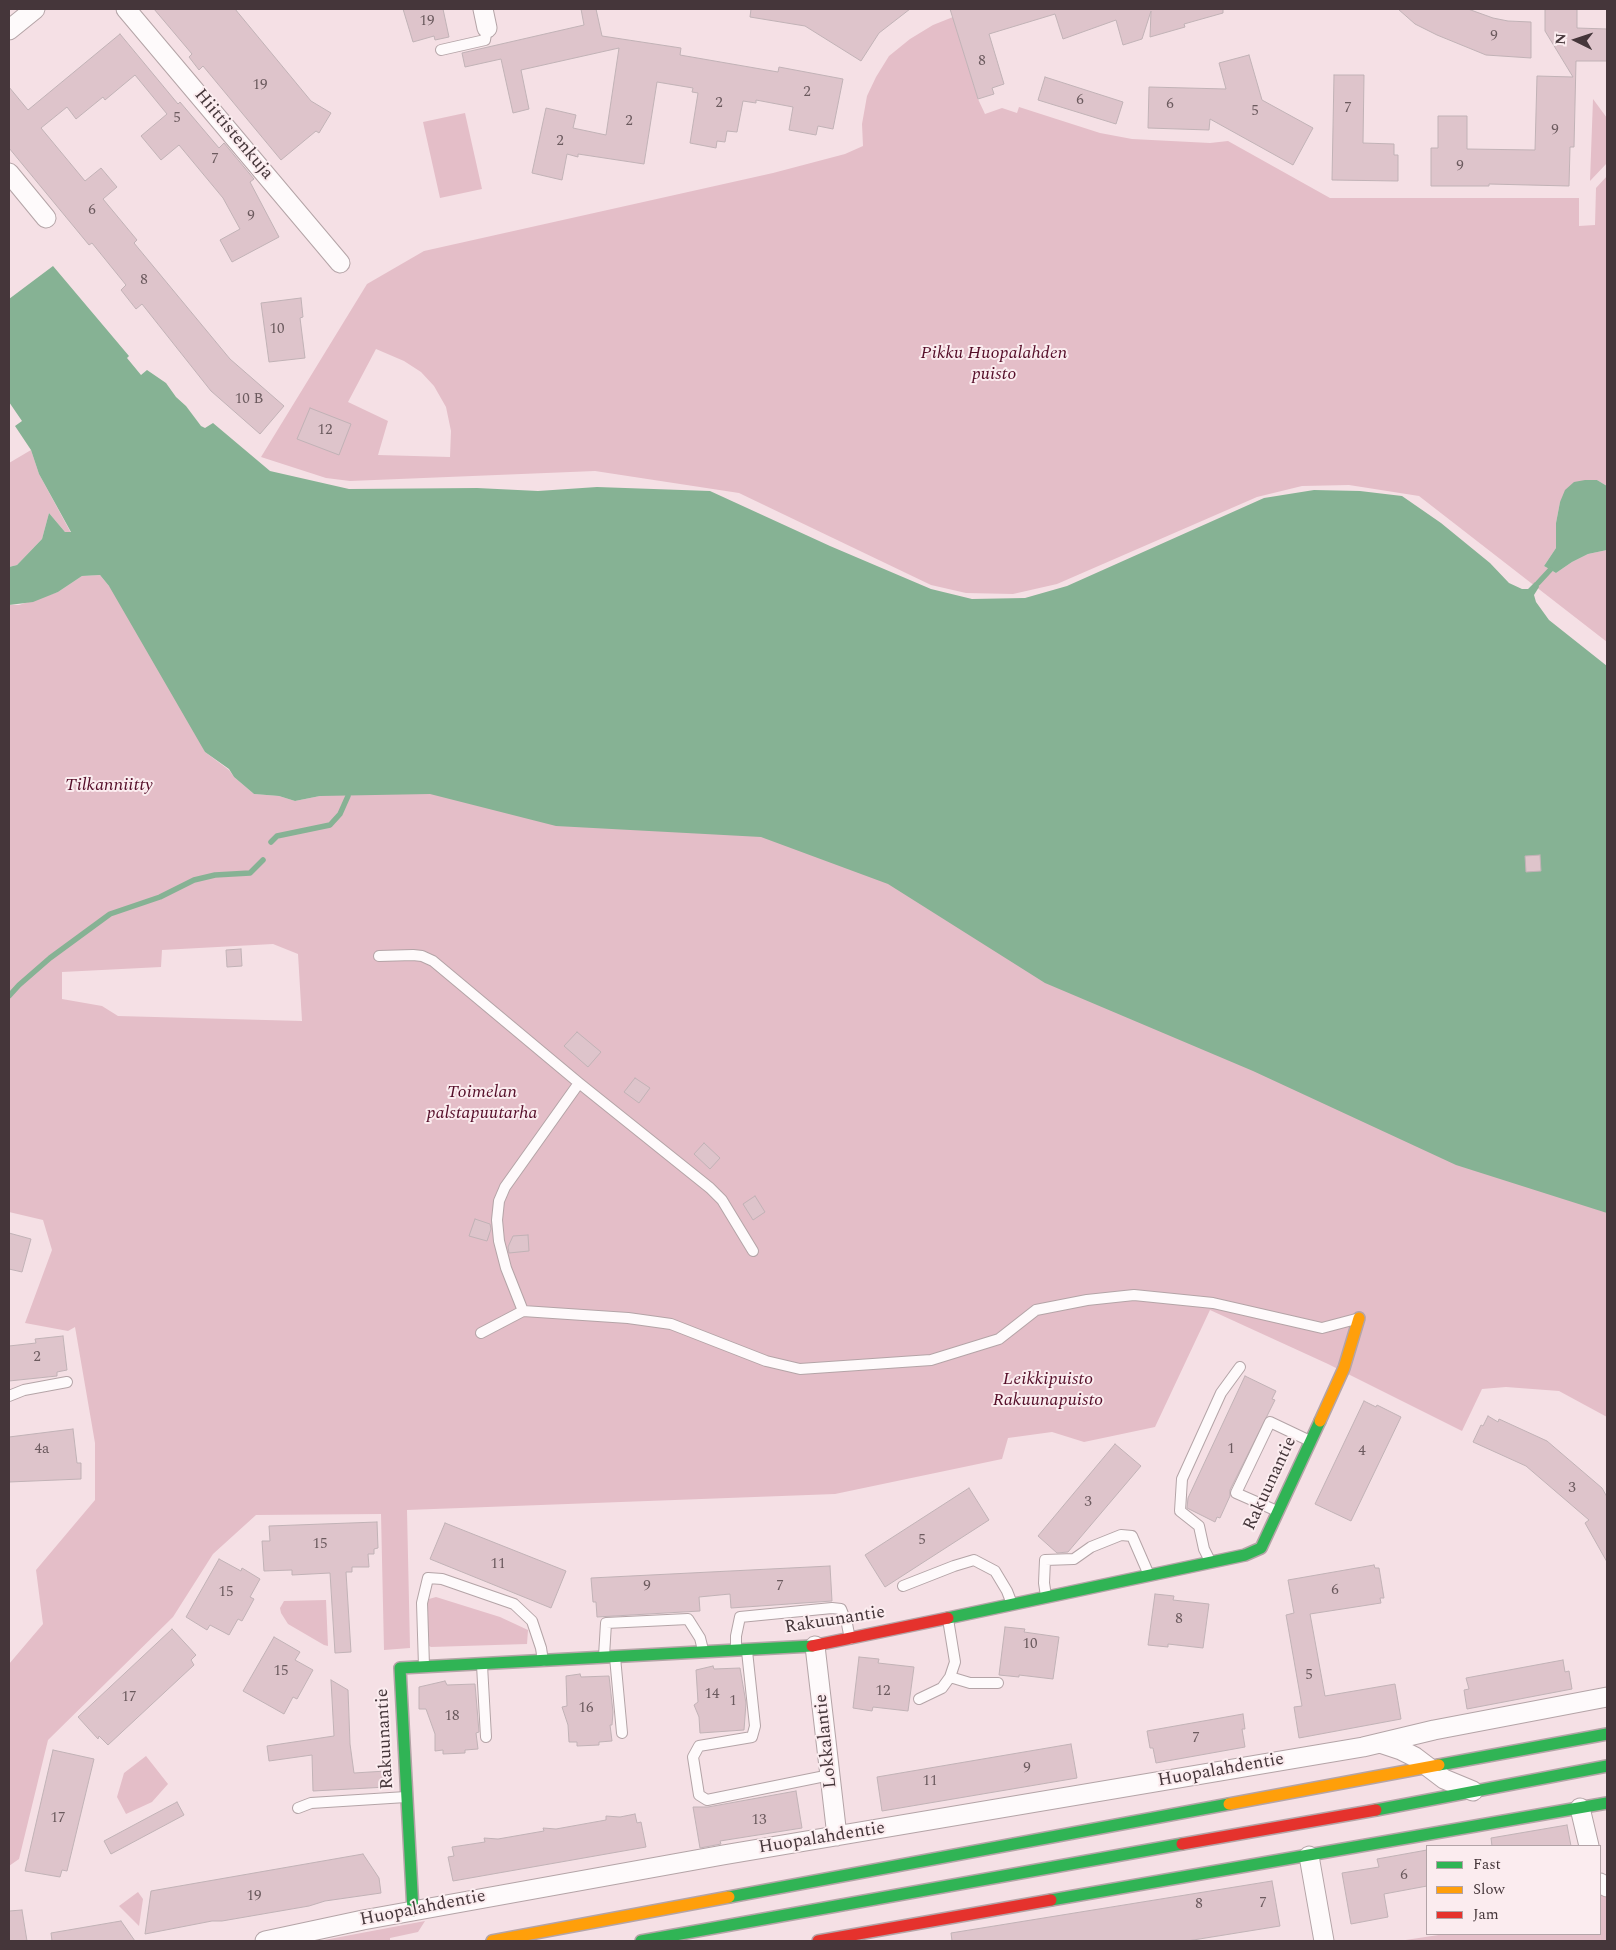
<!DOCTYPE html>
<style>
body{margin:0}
#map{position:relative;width:1616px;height:1950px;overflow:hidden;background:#f5e0e5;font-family:Spectral,serif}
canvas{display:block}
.frame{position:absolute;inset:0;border:10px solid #45363a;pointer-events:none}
.legend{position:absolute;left:1426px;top:1845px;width:175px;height:90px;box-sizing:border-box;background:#fbecef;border:1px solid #b2a3a7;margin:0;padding:6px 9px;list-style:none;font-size:15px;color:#45363a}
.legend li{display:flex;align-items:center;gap:10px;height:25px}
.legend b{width:25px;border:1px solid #b2a3a7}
.north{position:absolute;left:1551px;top:15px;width:50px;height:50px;-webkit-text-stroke:4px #fbecef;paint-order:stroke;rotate:274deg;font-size:14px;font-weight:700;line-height:20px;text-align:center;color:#45363a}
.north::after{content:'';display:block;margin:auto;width:18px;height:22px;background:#45363a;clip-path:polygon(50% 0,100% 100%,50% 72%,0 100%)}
</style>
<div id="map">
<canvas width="1616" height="1950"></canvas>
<div class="frame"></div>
<ul class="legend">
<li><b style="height:6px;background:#30b455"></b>Fast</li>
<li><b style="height:6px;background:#ff9f0a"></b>Slow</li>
<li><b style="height:6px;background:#e5322d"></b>Jam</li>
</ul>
<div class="north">N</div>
</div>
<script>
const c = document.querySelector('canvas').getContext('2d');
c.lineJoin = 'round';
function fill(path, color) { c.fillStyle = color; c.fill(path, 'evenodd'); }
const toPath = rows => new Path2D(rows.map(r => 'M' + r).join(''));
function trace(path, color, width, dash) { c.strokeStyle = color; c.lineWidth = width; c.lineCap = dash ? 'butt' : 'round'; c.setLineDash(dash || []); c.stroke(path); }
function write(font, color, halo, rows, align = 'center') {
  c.font = font + ' Spectral,serif'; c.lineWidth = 4; c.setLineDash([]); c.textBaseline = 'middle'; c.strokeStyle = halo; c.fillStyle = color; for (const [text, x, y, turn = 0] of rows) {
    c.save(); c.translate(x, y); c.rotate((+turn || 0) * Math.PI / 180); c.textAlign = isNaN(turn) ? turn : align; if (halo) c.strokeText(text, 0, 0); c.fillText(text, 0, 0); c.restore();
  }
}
const green = toPath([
 [953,17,978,99,985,114,1002,108,1017,113,1019,107,1100,133,1132,139,1210,143,1228,141,1330,198,1579,198,1579,226,1595,225,1596,188,1607,176,1607,486,1597,480,1560,502,1556,523,1556,548,1544,566,1556,573,1572,562,1588,554,1607,550,1607,642,1419,496,1349,485,1302,486,1257,497,1057,584,1013,594,966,593,931,585,739,493,595,471,350,481,326,478,261,457,367,284,424,251,773,173,845,154,863,146,862,124,867,96,876,77,889,56,910,39,933,25],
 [376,349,404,361,421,372,434,386,446,407,451,431,450,457,378,455,388,421,348,402],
 [1593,99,1607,118,1607,163,1590,181],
 [465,113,482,189,440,198,423,122],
 [31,450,39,474,71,533,65,532,49,513,42,539,17,565,9,567,9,463],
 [100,575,109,586,137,592,205,752,229,770,234,777,254,794,279,796,295,801,320,796,469,705,1607,1087,1607,1417,1559,1391,1506,1387,1482,1389,1462,1431,1328,1364,1210,1310,1155,1427,1084,1442,1052,1432,1008,1438,1002,1459,835,1494,407,1510,410,1648,384,1650,381,1514,256,1515,213,1554,173,1617,48,1740,19,1859,9,1866,9,1664,43,1624,36,1570,95,1500,95,1443,75,1327,68,1331,25,1323,52,1250,43,1220,9,1212,9,605,19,605,58,592,82,576],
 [273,944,298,954,302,1021,118,1016,102,1006,62,999,62,972,161,967,162,950],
 [436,1597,500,1617,528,1630,527,1644,431,1647,427,1645,426,1604,429,1599],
 [326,1600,328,1646,324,1645,288,1624,281,1613,280,1608,284,1601],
 [146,1756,168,1784,152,1802,126,1814,117,1797,124,1773],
 [138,1892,143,1899,139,1926,119,1906],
 [1600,1894,1607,1897,1607,1941,1399,1941,1445,1934,1600,1934],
 [425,1921,418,1932,390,1938,390,1941,324,1940]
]);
const water = toPath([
 [53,266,129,356,127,358,141,375,147,370,166,383,176,397,186,406,201,426,205,428,213,423,270,471,349,489,477,488,538,491,597,487,710,491,830,546,931,589,972,599,1025,598,1067,586,1264,498,1314,490,1360,491,1402,496,1441,523,1490,563,1509,583,1522,589,1528,589,1535,582,1538,583,1539,587,1534,595,1536,602,1549,620,1607,666,1607,1213,1456,1165,1253,1071,1045,983,888,884,761,837,556,826,430,794,320,796,295,801,279,796,254,794,234,777,229,769,205,752,109,586,100,575,82,576,58,592,33,602,9,605,9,567,17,565,42,539,49,513,65,532,71,532,39,474,31,450,15,426,22,421,9,402,9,299],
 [1585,480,1597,480,1607,486,1607,550,1588,554,1572,562,1556,573,1544,566,1556,548,1556,523,1560,502,1565,490,1574,482]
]);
const stream = toPath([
 [1538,583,1550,570],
 [271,842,277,836,330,825,340,814,348,796],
 [9,996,19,985,50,958,110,914,160,897,194,880,215,875,250,873,263,860]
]);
const building = toPath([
 [154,9,235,9,311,101,331,113,319,133,316,131,281,160,203,66,199,70,189,57,192,54,154,9],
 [403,9,443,9,449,37,435,40,434,36,413,42,403,9],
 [581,9,596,9,602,36,681,48,680,55,778,72,779,67,843,79,833,129,818,126,816,135,789,130,793,107,756,100,756,103,743,101,737,132,727,131,725,142,717,141,716,148,690,143,698,93,692,92,693,88,657,82,644,164,578,154,578,157,567,154,562,180,532,173,546,108,576,115,573,128,606,135,619,48,521,70,529,109,513,113,501,59,465,67,462,53,584,25,581,9],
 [751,9,910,9,879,33,861,61,805,26,750,17,751,9],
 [950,9,1223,9,1223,13,1184,24,1185,27,1150,37,1151,11,1142,39,1123,45,1116,20,1063,39,1055,14,989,34,1004,84,992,88,994,94,978,99,950,9],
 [1398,9,1468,9,1493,18,1508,21,1531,22,1531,58,1486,55,1437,35,1415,24,1398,9],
 [1545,9,1577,9,1577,28,1607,29,1607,61,1576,61,1574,147,1570,147,1569,186,1489,184,1489,186,1431,186,1431,148,1438,148,1438,116,1467,116,1467,149,1535,150,1537,76,1573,77,1545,31,1545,9],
 [120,34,178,104,180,102,219,148,224,143,254,179,250,182,279,237,232,262,220,240,240,229,223,198,179,145,161,160,141,136,167,114,135,75,105,100,103,97,76,119,67,107,41,128,85,181,101,168,117,187,103,199,137,240,134,243,230,359,284,406,260,434,211,391,142,304,136,309,121,290,126,285,92,243,89,245,9,148,9,87,28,110,120,34],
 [1249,55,1262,100,1313,128,1293,165,1210,119,1209,130,1148,128,1149,87,1226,89,1219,63,1249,55],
 [1334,75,1364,75,1363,143,1394,144,1394,155,1398,155,1398,181,1332,180,1334,75],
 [1045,77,1123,102,1116,124,1038,100,1045,77],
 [301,298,303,317,300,318,305,358,269,362,261,303,301,298],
 [310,408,351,424,339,455,297,439,310,408],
 [1540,855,1541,871,1526,872,1525,856,1540,855],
 [241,949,242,966,227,967,226,950,241,949],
 [577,1032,601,1052,588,1067,564,1046,577,1032],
 [635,1078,650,1088,639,1103,624,1092,635,1078],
 [704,1143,720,1158,710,1169,694,1154,704,1143],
 [755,1196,765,1212,753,1220,743,1204,755,1196],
 [475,1219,490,1224,491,1229,487,1241,469,1236,475,1219],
 [9,1233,31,1239,22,1272,9,1269,9,1233],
 [528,1235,529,1251,509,1253,508,1247,513,1236,528,1235],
 [63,1336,67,1370,57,1372,57,1376,9,1381,9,1346,36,1343,35,1339,63,1336],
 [1245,1376,1276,1391,1272,1399,1275,1400,1230,1490,1230,1496,1220,1518,1217,1517,1215,1522,1187,1508,1188,1498,1245,1376],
 [1364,1401,1376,1407,1377,1405,1401,1417,1351,1521,1315,1504,1364,1401],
 [1488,1416,1498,1422,1499,1419,1547,1441,1602,1488,1607,1497,1607,1562,1585,1523,1589,1520,1526,1466,1473,1442,1481,1425,1483,1426,1488,1416],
 [73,1429,77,1463,81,1463,81,1479,9,1482,9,1437,73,1429],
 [1115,1444,1141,1466,1068,1552,1057,1553,1038,1536,1115,1444],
 [969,1488,989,1520,885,1587,865,1555,969,1488],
 [377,1522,378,1548,374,1549,374,1554,368,1554,369,1567,352,1567,352,1572,346,1572,351,1652,335,1653,330,1573,292,1575,292,1570,264,1571,262,1541,270,1541,269,1526,377,1522],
 [445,1523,566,1571,551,1608,430,1559,445,1523],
 [219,1559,241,1571,242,1568,260,1579,250,1597,254,1599,242,1621,238,1619,229,1635,210,1625,207,1630,186,1617,219,1559],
 [1374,1565,1375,1568,1379,1568,1384,1598,1380,1598,1381,1603,1310,1614,1325,1696,1395,1684,1401,1719,1299,1738,1294,1707,1302,1706,1286,1615,1294,1613,1288,1580,1374,1565],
 [830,1566,832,1601,731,1608,730,1594,699,1597,700,1611,597,1617,596,1602,593,1602,591,1578,830,1566],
 [1155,1594,1174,1596,1173,1600,1209,1604,1203,1648,1168,1644,1168,1647,1148,1645,1155,1594],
 [1005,1627,1025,1629,1024,1632,1059,1637,1053,1679,1019,1675,1019,1677,999,1675,1005,1627],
 [172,1629,196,1655,191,1660,194,1665,108,1745,99,1736,98,1739,78,1717,172,1629],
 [274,1637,300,1652,295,1660,313,1670,297,1699,293,1697,284,1714,243,1691,274,1637],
 [859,1657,879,1659,878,1663,914,1667,908,1711,873,1707,872,1711,853,1708,859,1657],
 [1563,1660,1565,1672,1569,1671,1572,1689,1467,1709,1464,1690,1469,1689,1466,1678,1563,1660],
 [713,1666,714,1669,740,1668,746,1703,744,1730,700,1733,699,1717,694,1705,698,1702,696,1670,713,1666],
 [580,1674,581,1677,609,1676,613,1712,612,1725,610,1725,612,1741,599,1742,599,1745,577,1746,577,1742,569,1742,568,1725,562,1707,567,1706,566,1676,580,1674],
 [331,1680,348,1690,350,1744,354,1773,386,1771,387,1787,313,1791,312,1755,269,1761,267,1746,334,1736,331,1680],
 [445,1681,447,1685,475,1684,479,1732,476,1733,478,1749,465,1750,465,1753,443,1754,443,1750,435,1751,435,1734,426,1709,419,1709,419,1687,445,1681],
 [1243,1714,1245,1729,1242,1729,1245,1747,1156,1763,1153,1748,1150,1748,1147,1731,1243,1714],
 [1071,1744,1077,1778,882,1811,877,1777,1071,1744],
 [53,1750,94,1759,67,1871,62,1870,60,1877,25,1871,53,1750],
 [796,1791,802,1828,720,1841,721,1844,700,1848,693,1807,708,1807,796,1791],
 [177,1802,184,1815,111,1854,104,1841,177,1802],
 [635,1814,637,1823,641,1822,646,1847,453,1881,448,1857,454,1856,452,1847,485,1842,484,1838,498,1839,544,1831,543,1828,556,1829,606,1820,606,1816,620,1817,635,1814],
 [1567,1825,1571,1846,1492,1846,1491,1838,1567,1825],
 [1427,1850,1427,1886,1384,1894,1388,1917,1351,1924,1342,1873,1379,1867,1377,1859,1427,1850],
 [363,1854,379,1878,381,1893,325,1901,309,1906,222,1921,212,1921,145,1934,151,1891,363,1854],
 [1272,1881,1280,1926,1187,1941,952,1941,951,1933,1272,1881],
 [22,1910,27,1941,9,1941,9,1911,22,1910],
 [121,1921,135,1941,52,1941,51,1933,121,1921]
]);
const lane = toPath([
 [441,50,485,40,487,28],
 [379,956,413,955,422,956,433,961,579,1083,710,1188,722,1200,753,1251],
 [523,1311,506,1268,499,1241,497,1220,499,1201,505,1187,579,1083],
 [481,1333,523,1311,628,1318,671,1324,766,1361,800,1369,931,1360,999,1339,1036,1310,1087,1300,1134,1295,1213,1303,1322,1328,1356,1319],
 [9,1396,24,1390,67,1382],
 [1277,1511,1236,1493,1270,1422,1310,1441],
 [1210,1561,1204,1549,1199,1526,1180,1511,1182,1479,1221,1393,1240,1367],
 [903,1586,954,1566,974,1560,995,1571,1007,1591,1012,1604],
 [1046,1596,1044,1583,1045,1560,1074,1559,1091,1547,1121,1535,1132,1536,1149,1575],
 [736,1649,736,1636,740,1617,832,1608,841,1609,847,1624,850,1639],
 [747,1651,755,1726,752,1737,699,1746,693,1757,699,1795,707,1800,830,1775],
 [604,1656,606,1623,688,1619,700,1638,703,1650],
 [615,1657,622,1733],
 [482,1665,486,1737],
 [424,1666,422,1603,428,1578,442,1579,514,1604,532,1621,541,1648,543,1661],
 [950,1677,970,1683,998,1683],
 [919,1699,942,1688,950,1677,955,1662,948,1619],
 [298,1808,311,1803,406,1797]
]);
const street = toPath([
 [126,9,340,263],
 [483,9,487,28],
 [9,30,35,9],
 [9,173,46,218],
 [815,1646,837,1836],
 [1380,1743,1401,1750,1415,1757,1444,1779,1473,1791],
 [1580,1808,1589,1846],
 [1309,1856,1324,1941],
 [1600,1883,1607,1887],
 [265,1941,363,1920,723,1855,1363,1747,1434,1730,1607,1697]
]);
const fast = toPath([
 [948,1618,1245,1555,1261,1548,1320,1421],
 [1439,1765,1607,1734],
 [1376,1810,1607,1766],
 [729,1897,1229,1804],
 [1051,1900,1607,1803],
 [413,1911,400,1668,812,1646],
 [641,1941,1182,1844]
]);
const slow = toPath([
 [1320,1421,1344,1368,1359,1318],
 [1229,1804,1439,1765],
 [492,1941,729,1897]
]);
const jam = toPath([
 [812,1646,948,1618],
 [1182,1844,1376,1810],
 [818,1941,1051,1900]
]);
const numberNames = [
 ["19",427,22],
 ["9",1494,37],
 ["8",982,62],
 ["19",260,86],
 ["2",807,93],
 ["6",1080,101],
 ["2",719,104],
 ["6",1170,105],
 ["7",1348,109],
 ["5",1255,112],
 ["5",177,119],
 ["2",629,122],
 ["9",1555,131],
 ["2",560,142],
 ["7",215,160],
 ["9",1460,167],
 ["6",92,211],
 ["9",251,217],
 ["8",144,281],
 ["10",277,330],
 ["10 B",249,400],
 ["12",325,431],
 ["2",37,1358],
 ["4a",42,1450],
 ["1",1231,1450],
 ["4",1362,1452],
 ["3",1572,1489],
 ["3",1088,1503],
 ["5",922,1541],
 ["15",320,1545],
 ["11",498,1565],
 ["9",647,1587],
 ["7",780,1587],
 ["6",1335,1591],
 ["15",226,1593],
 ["8",1179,1620],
 ["10",1030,1645],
 ["15",281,1672],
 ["5",1309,1676],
 ["12",883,1692],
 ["14",712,1695],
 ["17",129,1698],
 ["1",733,1702],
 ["16",586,1709],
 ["18",452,1717],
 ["7",1196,1739],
 ["9",1027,1769],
 ["11",930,1782],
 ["17",58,1819],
 ["13",759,1821],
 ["6",1404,1876],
 ["19",254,1897],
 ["7",1263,1904],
 ["8",1199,1905]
];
const streetNames = [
 ["Hiittistenkuja",233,135,50],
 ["Rakuunantie",1271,1484,-65],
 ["Rakuunantie",835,1621,-9],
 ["Rakuunantie",386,1739,-93],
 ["Lokkalantie",827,1741,-96],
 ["Huopalahdentie",1221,1771,-10],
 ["Huopalahdentie",822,1839,-9],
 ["Huopalahdentie",423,1909,-11]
];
const parkNames = [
 ["Pikku Huopalahden",994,354],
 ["puisto",994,375],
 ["Tilkanniitty",109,786],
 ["Toimelan",482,1093],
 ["palstapuutarha",482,1114],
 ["Leikkipuisto",1048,1380],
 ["Rakuunapuisto",1048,1401]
];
fill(green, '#e4bec8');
fill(water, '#86b294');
trace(stream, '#86b294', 5.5);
fill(building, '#dec4cb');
trace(building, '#c1b2b6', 1);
trace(lane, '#b4a4a7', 12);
trace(street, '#b4a4a7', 21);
trace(fast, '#b4a4a7', 14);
trace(slow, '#b4a4a7', 14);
trace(jam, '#b4a4a7', 14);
trace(lane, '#fefafb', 10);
trace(street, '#fefafb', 19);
trace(fast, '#30b455', 11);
trace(slow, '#ff9f0a', 11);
trace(jam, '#e5322d', 11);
write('15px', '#6b5a5e', null, numberNames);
write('18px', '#45363a', '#fbecef', streetNames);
write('italic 18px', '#550e29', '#fbecef', parkNames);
</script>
